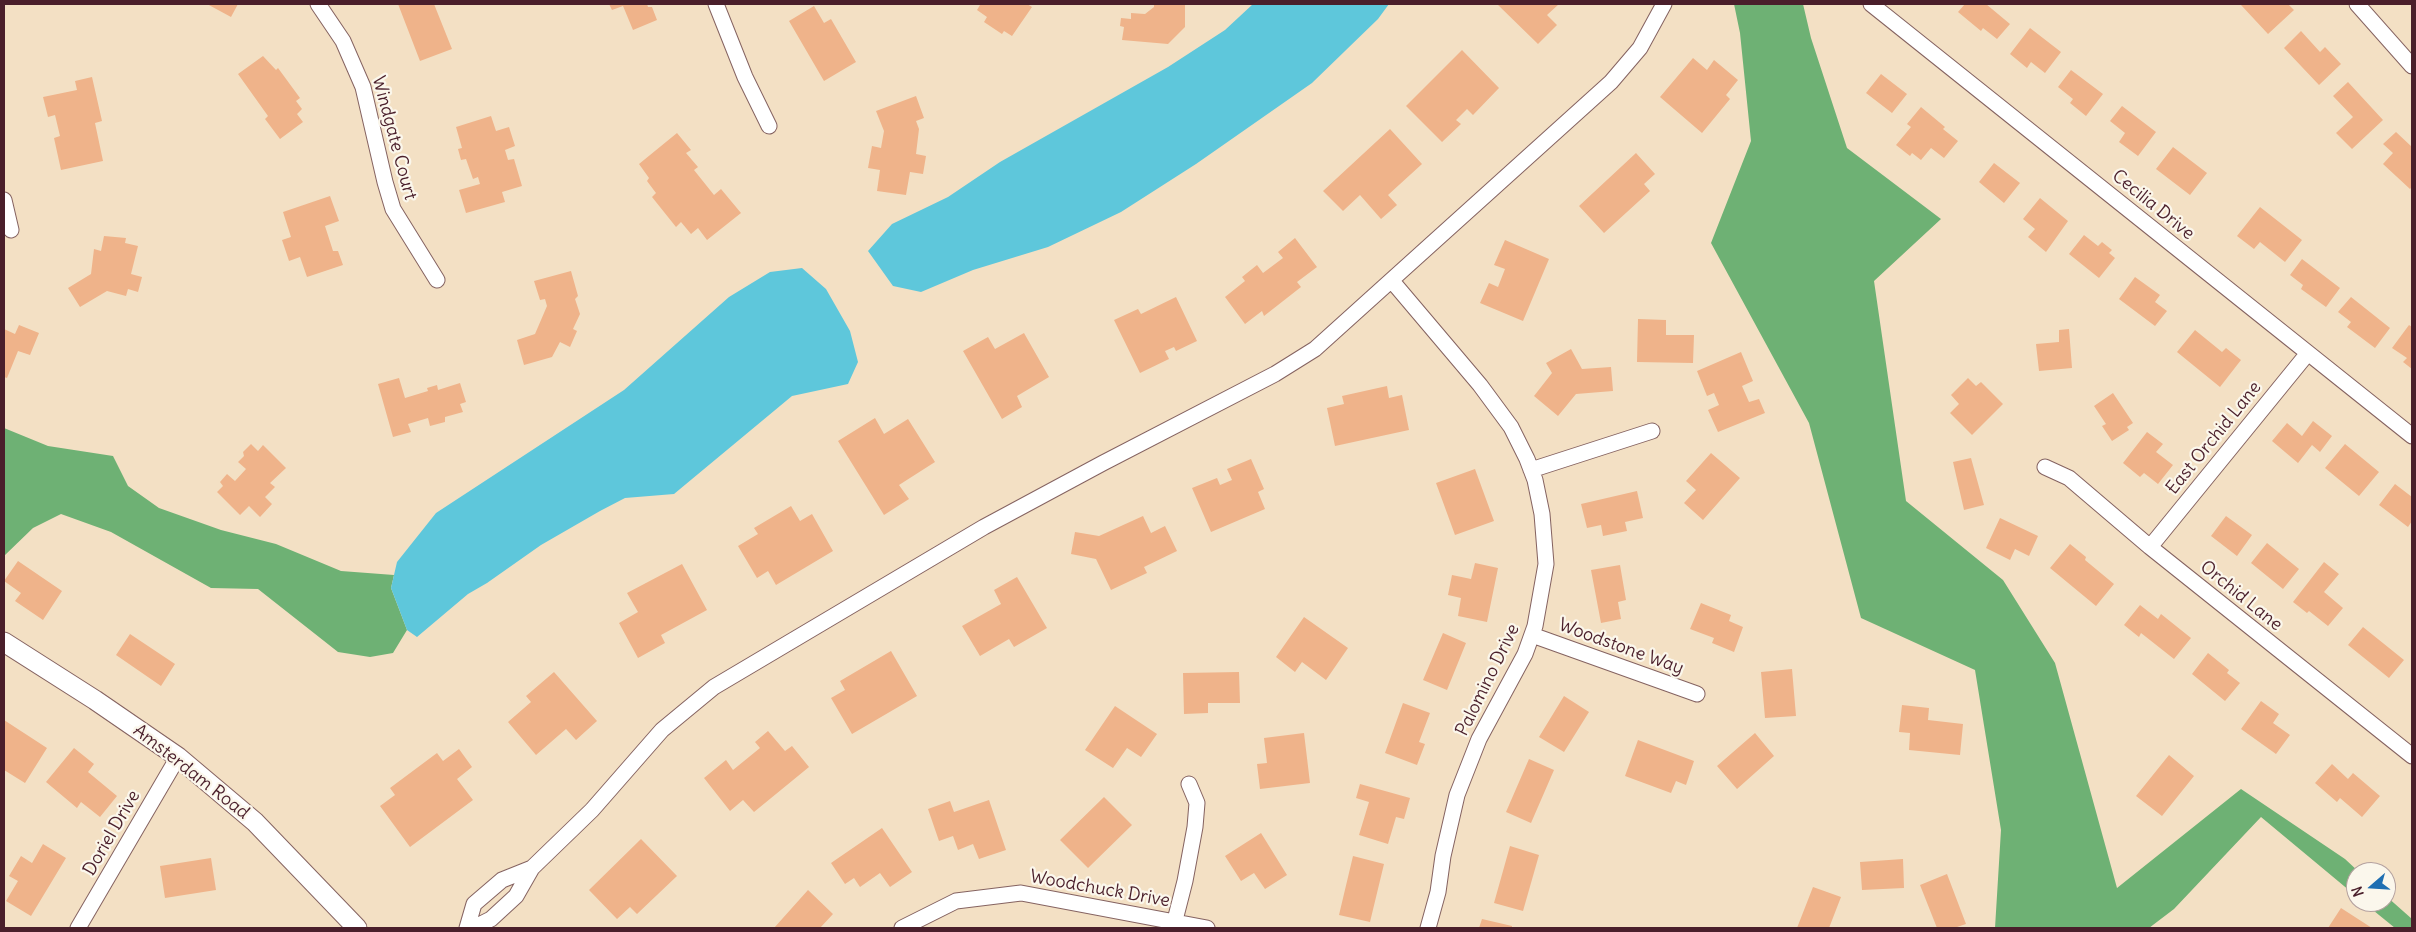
<!DOCTYPE html>
<style>
body{margin:0}
#map{position:relative;width:2416px;height:932px;overflow:hidden;background:#f3e0c4;font-family:Delius,sans-serif}
canvas{display:block}
.frame{position:absolute;inset:0;border:5px solid #4a1f2b;pointer-events:none}
.north{position:absolute;left:2346px;top:862px;width:50px;height:50px;box-sizing:border-box;background:#fbf7ec;border:1px solid #b4a19f;border-radius:50%;rotate:251deg;font-size:14px;font-weight:700;line-height:20px;text-align:center;color:#4a1f2b}
.north::after{content:'';display:block;margin:auto;width:18px;height:22px;background:#1f6fb2;clip-path:polygon(50% 0,100% 100%,50% 72%,0 100%)}
</style>
<div id="map">
<canvas width="2416" height="932"></canvas>
<div class="frame"></div>
<div class="north">N</div>
</div>
<script>
const c = document.querySelector('canvas').getContext('2d');
c.lineJoin = 'round';
function fill(path, color) { c.fillStyle = color; c.fill(path, 'evenodd'); }
const toPath = rows => new Path2D(rows.map(r => 'M' + r).join(''));
function trace(path, color, width, dash) { c.strokeStyle = color; c.lineWidth = width; c.lineCap = dash ? 'butt' : 'round'; c.setLineDash(dash || []); c.stroke(path); }
function write(font, color, halo, rows, align = 'center') {
  c.font = font + ' Delius,sans-serif'; c.lineWidth = 4.5; c.setLineDash([]); c.textBaseline = 'middle'; c.strokeStyle = halo; c.fillStyle = color; for (const [text, x, y, turn = 0] of rows) {
    c.save(); c.translate(x, y); c.rotate((+turn || 0) * Math.PI / 180); c.textAlign = isNaN(turn) ? turn : align; if (halo) c.strokeText(text, 0, 0); c.fillText(text, 0, 0); c.restore();
  }
}
const forest = toPath([
 [1734,4,1803,4,1811,38,1847,148,1941,219,1874,281,1906,501,2003,580,2055,663,2117,888,2241,789,2345,859,2359,872,2356,872,2356,896,2261,817,2174,909,2149,928,1995,928,2001,830,1975,670,1861,618,1809,423,1711,243,1751,141,1740,33],
 [4,428,48,446,113,456,128,486,159,508,221,530,276,544,341,571,394,575,391,588,407,630,393,653,370,657,338,652,258,589,211,588,111,532,61,514,33,528,4,556],
 [2386,896,2412,919,2412,928,2395,928,2363,902,2386,902]
]);
const water = toPath([
 [1253,4,1389,4,1378,19,1312,83,1196,164,1121,212,1048,247,973,270,921,292,893,286,868,251,892,224,948,197,1000,162,1168,67,1225,30],
 [802,268,826,289,850,331,858,362,848,384,792,396,674,494,625,498,600,511,541,545,487,583,468,594,417,637,407,630,391,588,397,562,436,513,624,390,729,297,770,272]
]);
const building = toPath([
 [207,4,238,4,231,17],
 [398,4,434,4,452,49,420,61],
 [609,4,647,4,648,7,652,7,657,20,633,30,623,6,612,10],
 [978,4,1027,4,1032,7,1012,36,1004,31,1002,34,984,22,987,17,977,10,980,5],
 [1154,4,1185,4,1185,27,1168,44,1122,40,1124,27,1120,26,1121,18,1131,19,1131,13,1145,14,1154,7],
 [1497,4,1559,4,1547,15,1557,25,1538,44],
 [1965,4,1986,4,2010,24,1997,39,1983,28,1981,31,1958,12],
 [2242,4,2288,4,2294,10,2268,34,2241,5],
 [814,6,824,23,831,19,856,62,824,81,789,21],
 [2030,28,2061,52,2045,73,2031,62,2027,68,2010,54],
 [2301,31,2320,52,2325,47,2341,64,2319,85,2284,48],
 [1462,50,1499,88,1473,115,1467,109,1456,120,1461,124,1442,142,1406,106],
 [263,56,276,70,278,68,300,98,296,101,302,109,297,114,303,122,280,139,265,119,268,116,238,74],
 [1693,58,1707,70,1714,60,1738,80,1726,95,1730,99,1702,133,1660,97],
 [2071,70,2103,94,2086,116,2070,103,2073,99,2058,87],
 [1881,74,1907,94,1892,113,1866,93],
 [92,77,102,121,95,123,103,161,61,170,54,138,60,136,55,115,48,117,43,97,77,90,75,81],
 [2348,82,2383,120,2352,149,2336,133,2353,117,2333,96],
 [916,96,924,118,916,121,919,129,916,154,926,156,923,174,910,172,906,195,877,191,880,170,868,168,872,146,881,148,884,131,876,111],
 [2122,106,2156,132,2138,156,2119,142,2125,133,2110,121],
 [1921,107,1945,127,1943,129,1958,141,1944,158,1931,148,1921,160,1912,153,1910,156,1896,145,1911,127,1907,124],
 [491,116,496,131,509,127,515,146,505,150,508,160,514,159,522,186,502,192,505,202,466,213,459,190,480,184,478,177,473,179,466,159,461,160,458,149,462,148,456,127],
 [1390,129,1422,164,1388,195,1397,205,1381,219,1360,195,1343,211,1323,191],
 [2396,132,2412,147,2412,187,2410,189,2383,164,2393,153,2383,144],
 [677,133,691,150,686,153,698,167,694,170,714,195,721,189,741,213,707,240,698,228,691,234,681,222,676,227,652,197,656,193,647,181,649,178,639,164],
 [2173,147,2207,173,2190,195,2156,169],
 [1636,153,1655,174,1644,184,1650,191,1604,233,1579,206],
 [1994,163,2020,183,2004,203,1979,182],
 [330,196,339,221,325,226,333,251,338,251,343,265,307,277,300,257,289,261,282,240,291,237,283,212],
 [2040,198,2068,221,2046,252,2028,237,2035,229,2023,219],
 [2260,207,2302,240,2285,262,2260,242,2254,249,2237,236],
 [2084,235,2098,246,2102,242,2112,250,2109,253,2115,258,2099,278,2069,254],
 [104,236,126,238,125,243,138,246,131,274,142,277,138,292,128,289,126,296,107,291,80,307,68,288,91,274,94,249,101,251],
 [1295,238,1317,267,1297,282,1301,287,1264,316,1262,311,1245,324,1225,297,1245,281,1242,277,1257,265,1263,273,1283,258,1278,252],
 [1505,240,1549,259,1523,321,1480,303,1489,283,1498,287,1505,269,1494,265],
 [2302,259,2340,288,2326,307,2301,289,2303,285,2290,275],
 [571,271,578,296,575,299,580,314,573,329,577,331,570,347,560,342,552,357,524,365,517,340,535,334,547,306,545,299,540,300,534,281],
 [2135,277,2160,295,2155,302,2167,311,2155,326,2119,299],
 [1176,297,1197,341,1176,351,1174,347,1165,351,1169,359,1140,373,1114,320,1138,309,1141,314],
 [2351,297,2390,328,2375,348,2347,327,2351,322,2338,312],
 [1638,319,1666,320,1666,335,1694,335,1693,363,1637,362],
 [19,325,39,333,30,355,18,351,7,378,4,377,4,329,15,334],
 [2409,325,2412,327,2412,369,2403,362,2407,358,2392,348],
 [2069,329,2072,368,2039,371,2036,344,2059,342,2059,330],
 [2195,330,2222,352,2226,348,2241,360,2220,387,2177,352],
 [1024,333,1049,377,1017,396,1022,407,1002,419,963,351,988,337,995,349],
 [1571,349,1582,369,1611,367,1613,391,1576,394,1558,416,1534,396,1552,373,1546,363],
 [1741,352,1753,381,1742,386,1749,402,1759,399,1765,413,1718,432,1708,410,1719,405,1714,393,1707,396,1697,371],
 [399,378,405,398,428,391,427,388,437,385,438,390,460,383,466,402,460,404,463,412,445,417,445,422,430,426,428,418,408,424,411,432,393,437,378,384],
 [1968,378,1976,386,1981,382,2003,404,1972,435,1950,413,1959,404,1951,395],
 [1387,386,1389,398,1402,395,1409,430,1335,446,1327,408,1344,404,1342,396],
 [2113,393,2133,423,2127,427,2129,430,2112,441,2102,426,2106,424,2094,406],
 [875,418,884,434,908,419,935,462,899,485,909,499,884,515,838,441],
 [2313,421,2332,436,2320,452,2312,445,2298,463,2272,441,2287,423,2302,436],
 [2147,432,2163,444,2156,452,2173,465,2158,484,2144,473,2140,477,2123,463],
 [251,444,258,451,263,445,286,468,270,483,275,487,265,497,272,504,260,517,249,506,240,515,217,492,223,486,220,482,227,474,235,481,246,469,238,462,244,456,243,452],
 [2345,444,2379,472,2359,496,2325,468],
 [1711,453,1740,478,1703,520,1684,503,1696,490,1686,481],
 [1971,458,1984,505,1964,510,1953,462],
 [1251,459,1264,489,1258,492,1265,509,1211,532,1192,488,1217,478,1220,485,1232,480,1227,469],
 [1475,469,1494,521,1455,535,1436,483],
 [2395,484,2412,497,2412,521,2408,527,2379,505],
 [1637,491,1643,518,1625,522,1627,531,1603,536,1601,525,1587,528,1581,504],
 [791,506,800,521,812,514,833,551,776,585,768,571,757,578,738,546,758,534,754,528],
 [1143,516,1151,533,1165,526,1177,551,1144,567,1147,573,1111,590,1096,559,1071,554,1075,532,1099,536],
 [2226,516,2252,535,2237,556,2211,536],
 [2000,518,2038,536,2029,556,2015,549,2010,560,1986,548],
 [2267,543,2299,569,2283,589,2251,563],
 [2070,544,2086,557,2085,560,2114,584,2096,606,2050,568],
 [18,561,62,591,43,620,15,601,21,593,4,581],
 [2324,562,2339,574,2324,592,2343,608,2328,626,2309,611,2307,613,2293,602],
 [1475,563,1498,568,1487,622,1458,616,1461,598,1448,595,1452,575,1471,579],
 [682,564,707,610,661,635,665,643,638,658,619,623,638,612,627,593],
 [1620,565,1626,600,1618,602,1621,619,1601,623,1591,570],
 [1017,577,1047,628,1014,647,1009,639,980,656,962,626,1001,604,994,590],
 [1701,603,1731,615,1729,621,1743,627,1734,652,1712,643,1714,638,1690,629],
 [2140,605,2158,619,2161,614,2191,638,2174,659,2141,633,2139,637,2124,625],
 [1304,617,1348,648,1326,680,1302,662,1295,672,1276,657],
 [2363,627,2404,660,2389,678,2348,645],
 [1443,633,1466,643,1447,690,1423,680],
 [130,634,175,664,161,686,116,655],
 [891,651,917,696,852,734,831,698,845,690,840,681],
 [2208,653,2229,670,2227,673,2240,683,2225,701,2192,674],
 [1792,669,1796,716,1765,718,1761,672],
 [554,672,597,721,576,740,566,729,536,755,508,722,531,702,526,696],
 [1239,672,1240,703,1208,703,1208,713,1184,714,1183,673],
 [1564,696,1589,712,1564,752,1539,737],
 [2261,701,2279,714,2273,723,2290,735,2276,754,2241,729],
 [1403,703,1430,713,1419,742,1425,744,1417,765,1385,753],
 [1902,705,1929,708,1928,720,1963,724,1960,755,1909,750,1910,733,1899,732],
 [1115,706,1157,734,1141,757,1127,748,1113,768,1085,750],
 [4,720,47,748,25,783,4,770],
 [768,731,785,751,792,746,809,767,754,812,743,800,730,811,704,778,726,760,733,770,760,748,755,742],
 [1304,733,1310,783,1260,789,1257,764,1267,763,1264,738],
 [1755,733,1774,756,1737,789,1717,766],
 [1638,740,1694,761,1686,785,1676,781,1671,793,1625,776],
 [74,748,94,764,88,772,117,796,100,817,81,802,77,808,46,782],
 [459,749,472,767,457,779,473,800,410,847,380,806,395,795,390,788,437,753,443,761],
 [2169,755,2194,776,2162,816,2136,796],
 [1529,759,1554,770,1531,823,1506,812],
 [2332,764,2348,779,2353,773,2380,796,2362,817,2340,798,2337,802,2315,783],
 [1360,784,1410,798,1404,819,1396,817,1388,844,1359,835,1369,802,1356,798],
 [1104,797,1132,825,1088,868,1060,840],
 [989,800,1006,850,979,859,973,844,958,850,953,836,939,841,928,809,950,801,954,812],
 [882,828,912,872,890,887,880,873,860,887,854,878,845,884,831,863],
 [1261,833,1287,875,1265,889,1254,873,1241,881,1225,856],
 [641,839,677,876,637,914,630,907,617,919,589,890],
 [43,844,66,858,31,916,6,901,18,881,9,876,21,856,32,863],
 [1510,846,1539,855,1523,911,1494,903],
 [1353,856,1384,864,1370,922,1339,915],
 [211,858,216,890,165,898,160,866],
 [1903,859,1904,888,1862,890,1860,862],
 [1947,874,1966,924,1954,928,1937,928,1920,885],
 [1813,887,1841,897,1829,928,1797,928],
 [808,890,833,914,820,928,774,928],
 [2341,908,2372,928,2328,928],
 [1482,919,1512,926,1512,928,1479,928]
]);
const minor = toPath([
 [318,4,343,41,363,87,385,182,393,209,437,280],
 [716,4,745,77,769,126],
 [1871,4,2412,436],
 [2357,4,2412,66],
 [4,200,11,230],
 [1392,281,1480,385,1511,427,1527,459,1535,480,1542,514,1546,564,1535,626,1525,654,1479,739,1457,795,1443,856,1438,892,1428,928],
 [2045,467,2069,478,2150,547,2412,756],
 [1531,470,1652,431],
 [2150,547,2308,353],
 [1532,635,1697,694],
 [78,928,178,757],
 [467,928,474,904,502,880,532,868],
 [473,928,491,919,516,896,532,868,592,810,662,730,714,687,984,527,1103,463,1275,374,1315,349,1611,82,1640,48,1664,4],
 [902,928,956,901,1021,893,1207,928],
 [1173,928,1185,881,1195,827,1197,803,1189,784]
]);
const tertiary = toPath([
 [4,642,95,700,178,757,255,822,357,928]
]);
const streetNames = [
 ["Windgate Court",394,138,75],
 ["Cecilia Drive",2153,205,39],
 ["East Orchid Lane",2214,438,-51],
 ["Orchid Lane",2241,596,39],
 ["Woodstone Way",1621,647,20],
 ["Palomino Drive",1488,680,-64],
 ["Amsterdam Road",191,772,38],
 ["Doriel Drive",112,833,-60],
 ["Woodchuck Drive",1100,889,10]
];
fill(forest, '#6eb174');
fill(water, '#5ec7db');
fill(building, '#efb38a');
trace(minor, '#856361', 17);
trace(tertiary, '#856361', 21);
trace(minor, '#fff', 15);
trace(tertiary, '#fff', 19);
write('18px', '#4a1f2b', '#fbf7ec', streetNames);
</script>
